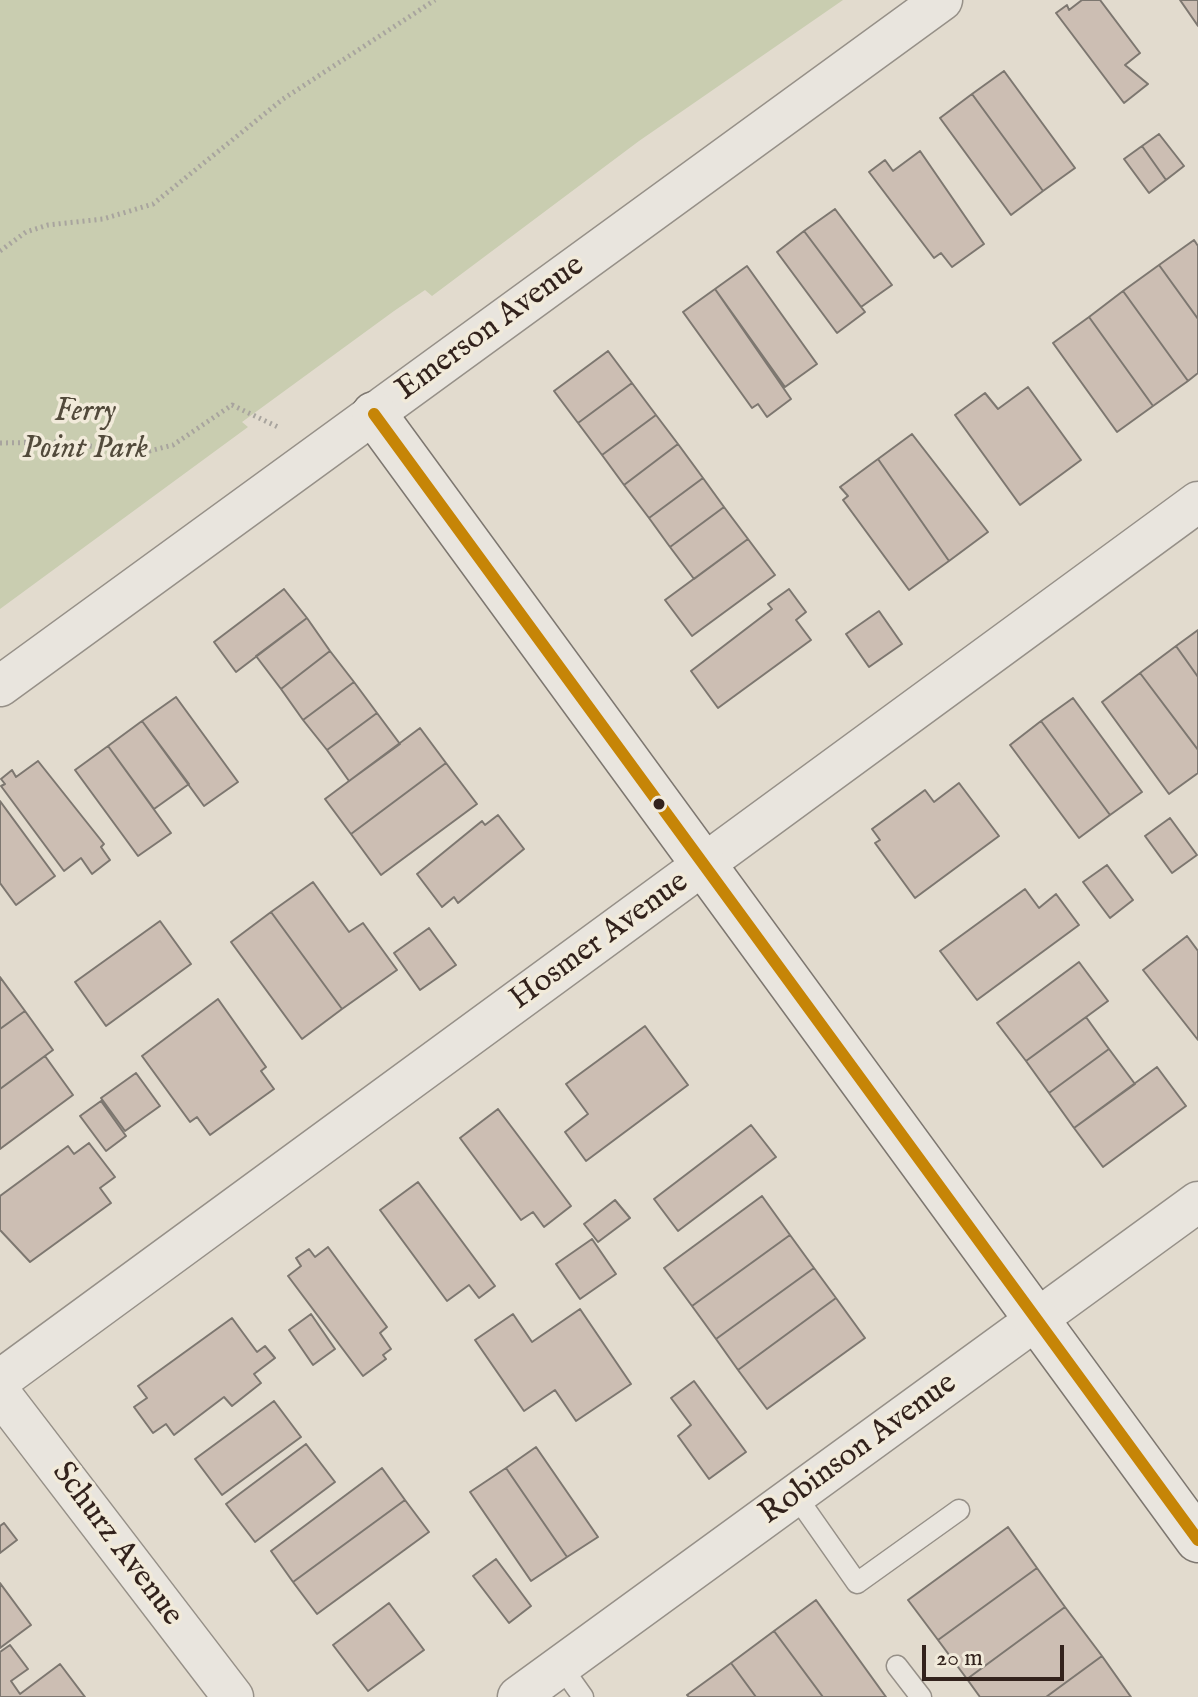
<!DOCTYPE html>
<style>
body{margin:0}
#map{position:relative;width:1198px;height:1697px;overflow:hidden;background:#e2dbce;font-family:"IM FELL English",serif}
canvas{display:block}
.scale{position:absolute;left:922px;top:1645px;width:142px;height:36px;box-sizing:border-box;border:4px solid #32221c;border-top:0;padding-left:10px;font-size:24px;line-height:28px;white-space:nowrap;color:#32221c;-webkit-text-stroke:6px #f1eada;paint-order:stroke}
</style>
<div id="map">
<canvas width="1198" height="1697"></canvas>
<div class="scale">20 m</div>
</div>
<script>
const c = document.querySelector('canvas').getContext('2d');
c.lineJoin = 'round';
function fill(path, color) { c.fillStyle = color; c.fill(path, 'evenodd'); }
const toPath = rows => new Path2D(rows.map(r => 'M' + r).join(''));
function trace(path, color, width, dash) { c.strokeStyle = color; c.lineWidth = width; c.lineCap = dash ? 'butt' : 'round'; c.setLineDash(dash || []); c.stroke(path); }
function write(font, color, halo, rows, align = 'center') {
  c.font = font + ' "IM FELL English",serif'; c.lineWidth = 7; c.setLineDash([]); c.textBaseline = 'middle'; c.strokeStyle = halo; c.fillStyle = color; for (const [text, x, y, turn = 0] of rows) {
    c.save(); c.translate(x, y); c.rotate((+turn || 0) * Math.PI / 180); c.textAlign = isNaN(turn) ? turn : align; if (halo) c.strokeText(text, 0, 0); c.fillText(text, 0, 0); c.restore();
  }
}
const green = toPath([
 [0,0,843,0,639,141,432,296,425,290,394,311,242,422,248,427,0,609]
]);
const building = toPath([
 [1082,0,1100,0,1140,53,1125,65,1148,84,1124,103,1056,13,1067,5,1069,10,1082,0],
 [1180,0,1198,0,1198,26,1180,0],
 [1004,71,1075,168,1043,191,972,94,1004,71],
 [972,94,1043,191,1011,215,940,118,972,94],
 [1159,134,1184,166,1166,180,1142,146,1159,134],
 [1142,146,1166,180,1149,193,1124,159,1142,146],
 [920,151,984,244,952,267,941,253,934,258,869,172,885,160,893,171,920,151],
 [835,209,892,285,861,307,804,231,835,209],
 [804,231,865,312,837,333,777,252,804,231],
 [1194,240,1198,246,1198,319,1159,265,1194,240],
 [1159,265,1198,319,1198,373,1188,381,1123,291,1159,265],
 [747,266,817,364,785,387,715,289,747,266],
 [715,289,791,399,767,417,758,404,752,408,683,312,715,289],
 [1123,291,1188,381,1153,406,1089,317,1123,291],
 [1089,317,1153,406,1117,432,1053,343,1089,317],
 [608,351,632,383,578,423,554,391,608,351],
 [632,383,656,415,602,455,578,423,632,383],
 [1028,387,1081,460,1020,505,955,415,985,393,998,409,1028,387],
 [656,415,678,444,624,485,602,455,656,415],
 [912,434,988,532,949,561,878,459,912,434],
 [678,444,703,478,649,518,624,485,678,444],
 [878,459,949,561,909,590,843,500,848,496,840,487,878,459],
 [703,478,724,507,670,547,649,518,703,478],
 [724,507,748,539,694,579,670,547,724,507],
 [748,539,775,575,692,636,665,600,748,539],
 [284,589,307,618,236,672,214,642,284,589],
 [789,589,806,612,796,620,811,640,718,708,691,671,772,609,768,604,789,589],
 [879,611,902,644,869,667,846,634,879,611],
 [307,618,330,651,281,689,256,656,307,618],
 [1198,630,1198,677,1176,646,1198,630],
 [1176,646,1198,677,1198,750,1140,673,1176,646],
 [330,651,354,682,303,720,281,689,330,651],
 [1140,673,1198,750,1198,773,1169,794,1102,702,1140,673],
 [354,682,377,713,327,750,303,720,354,682],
 [176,697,238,782,204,806,142,721,176,697],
 [1073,698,1142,792,1110,815,1041,721,1073,698],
 [377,713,400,744,349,781,327,750,377,713],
 [142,721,189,784,154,809,108,746,142,721],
 [1041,721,1110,815,1079,838,1010,745,1041,721],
 [420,728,446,763,351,834,325,799,420,728],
 [108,746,171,833,138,856,75,770,108,746],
 [38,761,104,844,101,847,110,860,92,874,81,858,64,871,1,786,5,784,1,779,12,770,16,777,38,761],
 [446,763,477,804,381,875,351,834,446,763],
 [959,783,999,836,915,898,875,843,880,840,872,829,925,790,934,802,959,783],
 [0,801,55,876,16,905,0,883,0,801],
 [498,815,524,849,458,903,454,897,442,907,417,874,482,821,485,825,498,815],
 [1170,818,1197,855,1172,873,1145,836,1170,818],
 [1107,865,1133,900,1110,918,1083,882,1107,865],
 [313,882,349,932,363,923,397,970,342,1009,271,912,313,882],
 [1025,889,1039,908,1056,894,1079,925,977,1000,940,951,1025,889],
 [271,912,342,1009,302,1039,231,942,271,912],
 [160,921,191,964,106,1026,75,982,160,921],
 [429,928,456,965,420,990,394,953,429,928],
 [1187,936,1198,951,1198,1040,1143,970,1187,936],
 [1079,962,1108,1001,1026,1061,997,1023,1079,962],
 [0,977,25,1011,0,1029,0,977],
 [218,999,266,1067,261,1071,274,1089,210,1135,197,1117,190,1122,142,1056,218,999],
 [25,1011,53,1050,0,1089,0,1029,25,1011],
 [1086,1017,1109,1049,1049,1093,1026,1061,1086,1017],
 [645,1026,688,1085,586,1161,565,1132,588,1114,566,1084,645,1026],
 [1109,1049,1135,1084,1074,1128,1049,1093,1109,1049],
 [45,1056,73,1095,0,1149,0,1089,45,1056],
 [1157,1067,1186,1106,1103,1167,1074,1128,1157,1067],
 [136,1073,160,1106,125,1131,101,1098,136,1073],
 [101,1101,126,1136,106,1151,80,1116,101,1101],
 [498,1109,571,1206,544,1227,533,1212,521,1220,460,1138,498,1109],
 [751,1125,776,1157,678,1231,654,1199,751,1125],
 [89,1143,115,1177,100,1188,111,1203,30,1262,0,1230,0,1196,68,1146,74,1154,89,1143],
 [418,1182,495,1286,479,1298,469,1285,447,1301,380,1210,418,1182],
 [762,1196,790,1235,692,1306,664,1268,762,1196],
 [615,1200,630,1218,598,1242,584,1224,615,1200],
 [790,1235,814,1268,716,1339,692,1306,790,1235],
 [592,1239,616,1274,580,1299,556,1264,592,1239],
 [328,1247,387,1327,380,1333,391,1349,383,1355,386,1359,363,1376,288,1276,301,1266,296,1258,309,1249,315,1257,328,1247],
 [814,1268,836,1298,738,1370,716,1339,814,1268],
 [836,1298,865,1338,767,1409,738,1370,836,1298],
 [580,1309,631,1384,576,1421,555,1390,524,1411,475,1340,513,1314,532,1342,580,1309],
 [311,1314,335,1349,313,1365,289,1330,311,1314],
 [232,1318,257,1352,265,1346,275,1358,254,1374,261,1383,232,1406,224,1397,174,1435,166,1424,153,1433,134,1407,147,1398,138,1386,232,1318],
 [694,1381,746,1452,709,1479,678,1436,691,1425,671,1398,694,1381],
 [274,1401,301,1437,222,1495,195,1459,274,1401],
 [306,1444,335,1482,255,1542,226,1504,306,1444],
 [536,1447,598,1537,567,1557,506,1468,536,1447],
 [382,1468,405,1500,293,1582,271,1551,382,1468],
 [506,1468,567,1557,531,1581,470,1492,506,1468],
 [405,1500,429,1532,317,1614,293,1582,405,1500],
 [4,1523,17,1540,0,1553,0,1526,4,1523],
 [1008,1527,1037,1568,938,1640,908,1600,1008,1527],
 [496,1559,531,1606,509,1623,473,1576,496,1559],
 [1037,1568,1065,1607,967,1679,938,1640,1037,1568],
 [0,1583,31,1625,0,1648,0,1583],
 [816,1600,886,1697,823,1697,774,1631,816,1600],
 [389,1603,424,1650,368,1691,333,1645,389,1603],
 [1065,1607,1102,1656,1046,1697,980,1697,967,1679,1065,1607],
 [774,1631,823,1697,756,1697,731,1663,774,1631],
 [10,1645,28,1669,11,1681,20,1694,60,1664,85,1697,0,1697,0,1652,10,1645],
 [1102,1656,1131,1697,1046,1697,1102,1656],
 [731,1663,756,1697,689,1697,687,1695,731,1663]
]);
const path = toPath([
 [0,251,26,232,48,225,103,219,153,204,283,99,435,0],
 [0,443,61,442,142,453,173,445,232,405,280,428]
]);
const lane = toPath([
 [796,1496,857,1583,959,1510],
 [561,1666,583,1697],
 [897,1666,921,1697]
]);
const street = toPath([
 [0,686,942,0],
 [0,1380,1198,502],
 [0,1393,233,1697],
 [518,1697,1198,1202]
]);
const secondary = toPath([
 [374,414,1198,1540]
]);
const bus1 = toPath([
 [374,414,1198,1540]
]);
const markers = [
 [659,804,7,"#32221c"]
];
const streetNames = [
 ["Emerson Avenue",491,329,-36],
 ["Hosmer Avenue",600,942,-36],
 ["Robinson Avenue",859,1450,-36],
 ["Schurz Avenue",116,1545,53]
];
const parkNames = [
 ["Ferry",85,413],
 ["Point Park",85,450]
];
fill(green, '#c9cdb0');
fill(building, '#ccbeb3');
trace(building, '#7d7770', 2);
trace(lane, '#969088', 23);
trace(street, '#969088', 43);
trace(secondary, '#7d7770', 47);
trace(path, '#a8a49e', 5, [2, 4]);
trace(lane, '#e9e5de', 20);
trace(street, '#e9e5de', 40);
trace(secondary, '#e9e5de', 44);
trace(bus1, '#c68507', 12);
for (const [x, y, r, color] of markers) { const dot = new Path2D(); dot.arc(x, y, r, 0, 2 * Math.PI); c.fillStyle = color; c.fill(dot); trace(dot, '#f1eada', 3); }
write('32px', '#32221c', '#f1eada', streetNames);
write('italic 32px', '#524a3b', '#f1eada', parkNames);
</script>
